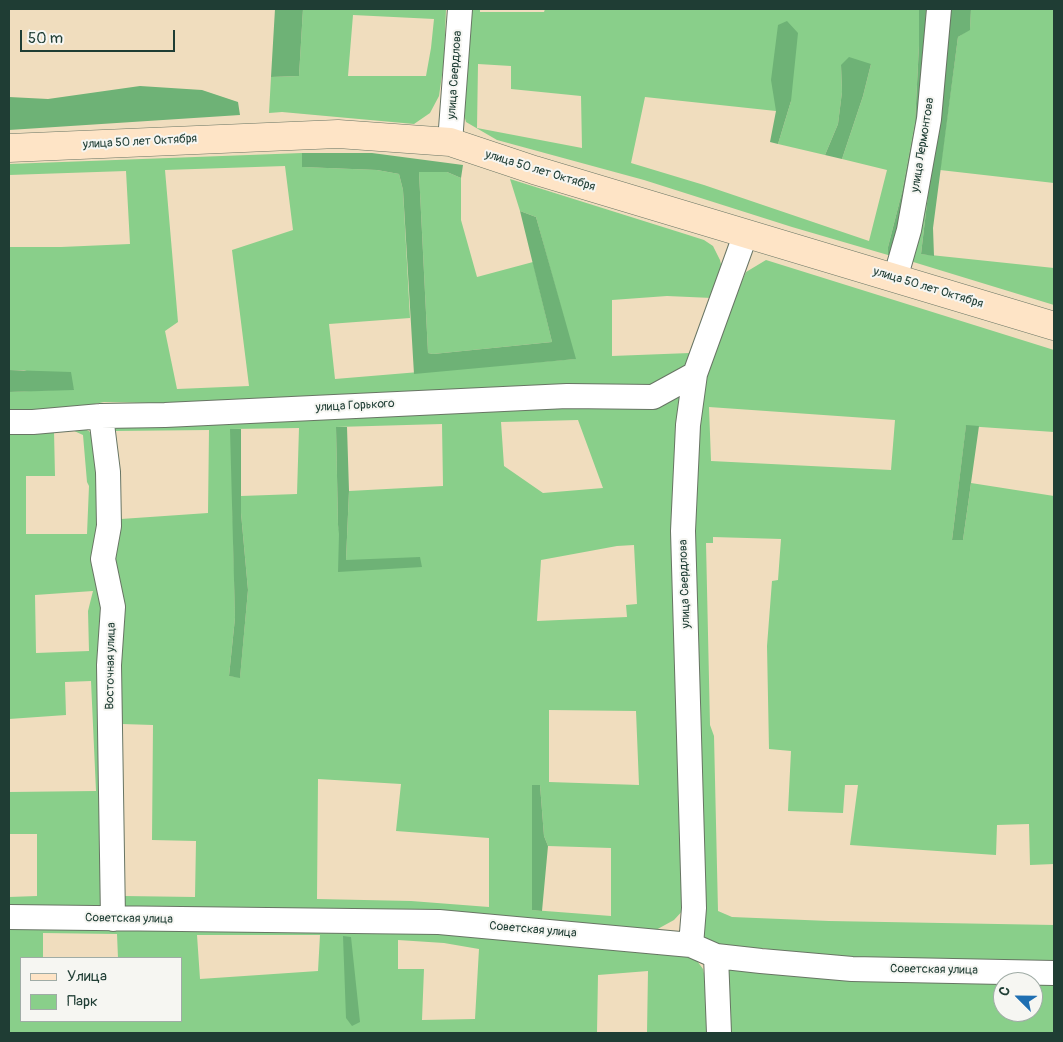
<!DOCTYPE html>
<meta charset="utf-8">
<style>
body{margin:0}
#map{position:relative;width:1063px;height:1042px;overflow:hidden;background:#f0ddbe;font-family:Pangolin,sans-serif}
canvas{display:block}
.frame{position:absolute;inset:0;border:10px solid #1f3d34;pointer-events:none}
.legend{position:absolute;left:20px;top:957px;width:162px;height:65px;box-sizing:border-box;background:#f6f6f2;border:1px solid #a0aca6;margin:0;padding:6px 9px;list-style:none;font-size:15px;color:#1f3d34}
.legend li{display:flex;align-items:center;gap:10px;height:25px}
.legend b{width:25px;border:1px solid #a0aca6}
.north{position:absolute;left:993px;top:972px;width:50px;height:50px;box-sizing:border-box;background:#f6f6f2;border:1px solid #a0aca6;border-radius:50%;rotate:293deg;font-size:14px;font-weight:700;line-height:20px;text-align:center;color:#1f3d34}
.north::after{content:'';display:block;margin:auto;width:18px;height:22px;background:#1f6fb2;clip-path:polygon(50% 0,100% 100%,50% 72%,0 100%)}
.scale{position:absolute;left:20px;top:30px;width:155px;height:22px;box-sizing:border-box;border:2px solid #1f3d34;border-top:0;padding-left:6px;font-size:15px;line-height:18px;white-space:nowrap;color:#1f3d34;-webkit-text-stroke:4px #f6f6f2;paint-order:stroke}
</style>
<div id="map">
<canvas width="1063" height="1042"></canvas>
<div class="frame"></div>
<ul class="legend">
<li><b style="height:6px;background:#fee4c6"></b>Улица</li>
<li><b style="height:14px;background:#89cf8a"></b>Парк</li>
</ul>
<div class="north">С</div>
<div class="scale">50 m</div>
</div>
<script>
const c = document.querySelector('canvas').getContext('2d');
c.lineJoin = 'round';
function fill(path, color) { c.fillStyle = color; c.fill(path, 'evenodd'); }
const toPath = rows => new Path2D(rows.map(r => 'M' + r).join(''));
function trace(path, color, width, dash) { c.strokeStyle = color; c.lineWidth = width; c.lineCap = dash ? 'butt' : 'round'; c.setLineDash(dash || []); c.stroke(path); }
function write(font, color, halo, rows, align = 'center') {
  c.font = font + ' Pangolin,sans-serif'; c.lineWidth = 4; c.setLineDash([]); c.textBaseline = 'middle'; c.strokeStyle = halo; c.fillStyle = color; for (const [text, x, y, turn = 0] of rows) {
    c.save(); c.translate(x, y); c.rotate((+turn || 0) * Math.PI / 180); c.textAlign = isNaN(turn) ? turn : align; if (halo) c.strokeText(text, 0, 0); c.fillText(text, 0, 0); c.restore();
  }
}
const green = toPath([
 [303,9,446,9,444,61,439,96,430,113,414,124,282,112,269,113,271,77,299,76],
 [353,15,434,19,431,48,426,76,348,76],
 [465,9,480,9,480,12,544,12,545,9,919,9,919,45,915,123,902,192,888,247,888,255,792,227,644,180,497,140,466,122,460,100],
 [478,64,511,66,511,89,581,96,582,148,477,128],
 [871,64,863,96,842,159,887,170,869,241,704,185,631,163,645,97,776,111,791,101,778,144,825,155,838,124,842,92,841,65],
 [971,9,1054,9,1054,183,940,170,958,37,970,29],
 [941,113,928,195,921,254,1054,268,1054,305,910,261],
 [302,153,303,167,377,170,399,174,403,190,410,318,329,324,335,379,575,359,536,217,520,211,510,179,682,233,704,240,713,246,720,260,723,273,690,372,666,386,253,405,104,402,60,411,9,413,9,392,74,389,24,370,9,370,9,247,61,247,130,244,126,171,9,175,9,164],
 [285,166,293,230,232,250,249,386,177,389,165,331,178,322,165,170],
 [667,296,712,298,690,353,612,356,612,300],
 [419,172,447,172,461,178,461,220,477,277,533,262,552,342,433,354,428,353],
 [766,260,1054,350,1054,432,966,426,952,540,963,540,971,483,1054,496,1054,864,1030,865,1029,824,997,825,996,855,850,845,858,785,845,785,843,813,788,811,791,751,769,749,767,646,772,581,778,580,781,539,713,537,713,543,706,543,710,725,714,736,718,911,732,917,829,921,1054,925,1054,967,810,957,763,948,727,949,705,941,701,920,694,470,704,376,733,301,746,272],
 [709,407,895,420,891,470,711,461],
 [683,391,685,908,674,920,654,931,118,911,108,420],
 [578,420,603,488,543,493,504,466,501,422],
 [442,424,443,486,349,491,346,560,338,525,336,427],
 [299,428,297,494,241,496,241,513,248,590,240,677,229,676,235,618,231,429],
 [209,430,208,513,121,519,115,431],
 [634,545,637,604,626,605,627,617,537,621,541,560,617,546],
 [549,710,636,711,639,785,549,782],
 [122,724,153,725,152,840,196,841,195,897,124,896],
 [318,779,401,784,396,831,489,838,489,907,411,901,317,899],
 [532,785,540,785,544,836,548,846,611,848,611,916,532,910],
 [68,422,89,431,100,449,110,609,109,913,9,912,9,897,37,896,37,834,9,834,9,792,96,791,91,681,65,682,66,715,9,719,9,426],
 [72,430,83,435,87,482,89,486,87,534,26,534,26,476,55,476,54,431],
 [93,591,88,611,89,651,36,653,35,595],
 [9,923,358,927,692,954,703,969,714,1018,713,1033,647,1033,648,971,598,975,597,1033,9,1033],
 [43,933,117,934,118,958,181,958,181,1021,21,1021,21,958,43,958],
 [197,935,320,935,318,971,200,979],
 [398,940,444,943,479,949,475,1019,422,1020,424,969,398,969],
 [723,967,1054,980,1054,1033,726,1033],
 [1003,982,1033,982,1033,1012,1003,1012]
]);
const forest = toPath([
 [275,9,303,9,299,76,271,77],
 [919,9,926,9,923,120,894,256,888,255,888,247,902,192,915,123,919,45],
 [948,9,971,9,970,30,958,37,933,228,934,256,921,254,928,195,941,113],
 [787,21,798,33,791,101,778,144,770,142,776,111,771,80,778,25],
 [849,57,871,64,863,96,842,159,825,155,838,124,842,92,841,65],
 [140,86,202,90,238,102,240,115,9,130,9,97,48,99],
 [302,153,372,153,463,165,461,178,447,172,419,172,428,353,433,354,552,342,520,211,536,217,576,359,414,374,403,190,399,174,377,170,302,167],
 [9,370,71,372,74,390,9,392],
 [966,425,979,426,963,540,952,540],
 [336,427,347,427,349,491,346,560,420,557,422,567,338,572,339,534,338,525],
 [230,429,241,429,241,513,248,590,240,678,229,676,235,618],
 [532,785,540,785,544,836,548,846,542,911,532,910],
 [343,936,351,937,360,1022,352,1026,346,1018]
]);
const street = toPath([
 [450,142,460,9],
 [895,279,909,230,929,119,939,9],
 [101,416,108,472,109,526,103,559,113,607,109,665,113,919],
 [9,422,33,422,101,416,165,415,567,396,653,397,695,374],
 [9,917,439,922,691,945,716,956,761,961,852,969,1054,973],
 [691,945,694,908,683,531,688,425,695,374,746,233],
 [716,956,719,1033]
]);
const secondary = toPath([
 [9,148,338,134,450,142,534,170,1054,326]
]);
const streetNames = [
 ["улица Свердлова",455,75,-86],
 ["улица 50 лет Октября",140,142,-3],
 ["улица Лермонтова",923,145,-81],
 ["улица 50 лет Октября",540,171,17],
 ["улица 50 лет Октября",928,288,17],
 ["улица Горького",355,406,-3],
 ["улица Свердлова",685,584,-92],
 ["Восточная улица",111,666,-89],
 ["Советская улица",129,919,1],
 ["Советская улица",533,930,5],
 ["Советская улица",934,970,1]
];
fill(green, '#89cf8a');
fill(forest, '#6eb276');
trace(street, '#687564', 26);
trace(secondary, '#687564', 29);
trace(street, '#fff', 24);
trace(secondary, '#fee4c6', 28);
write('12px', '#1f3d34', '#f6f6f2', streetNames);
</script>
